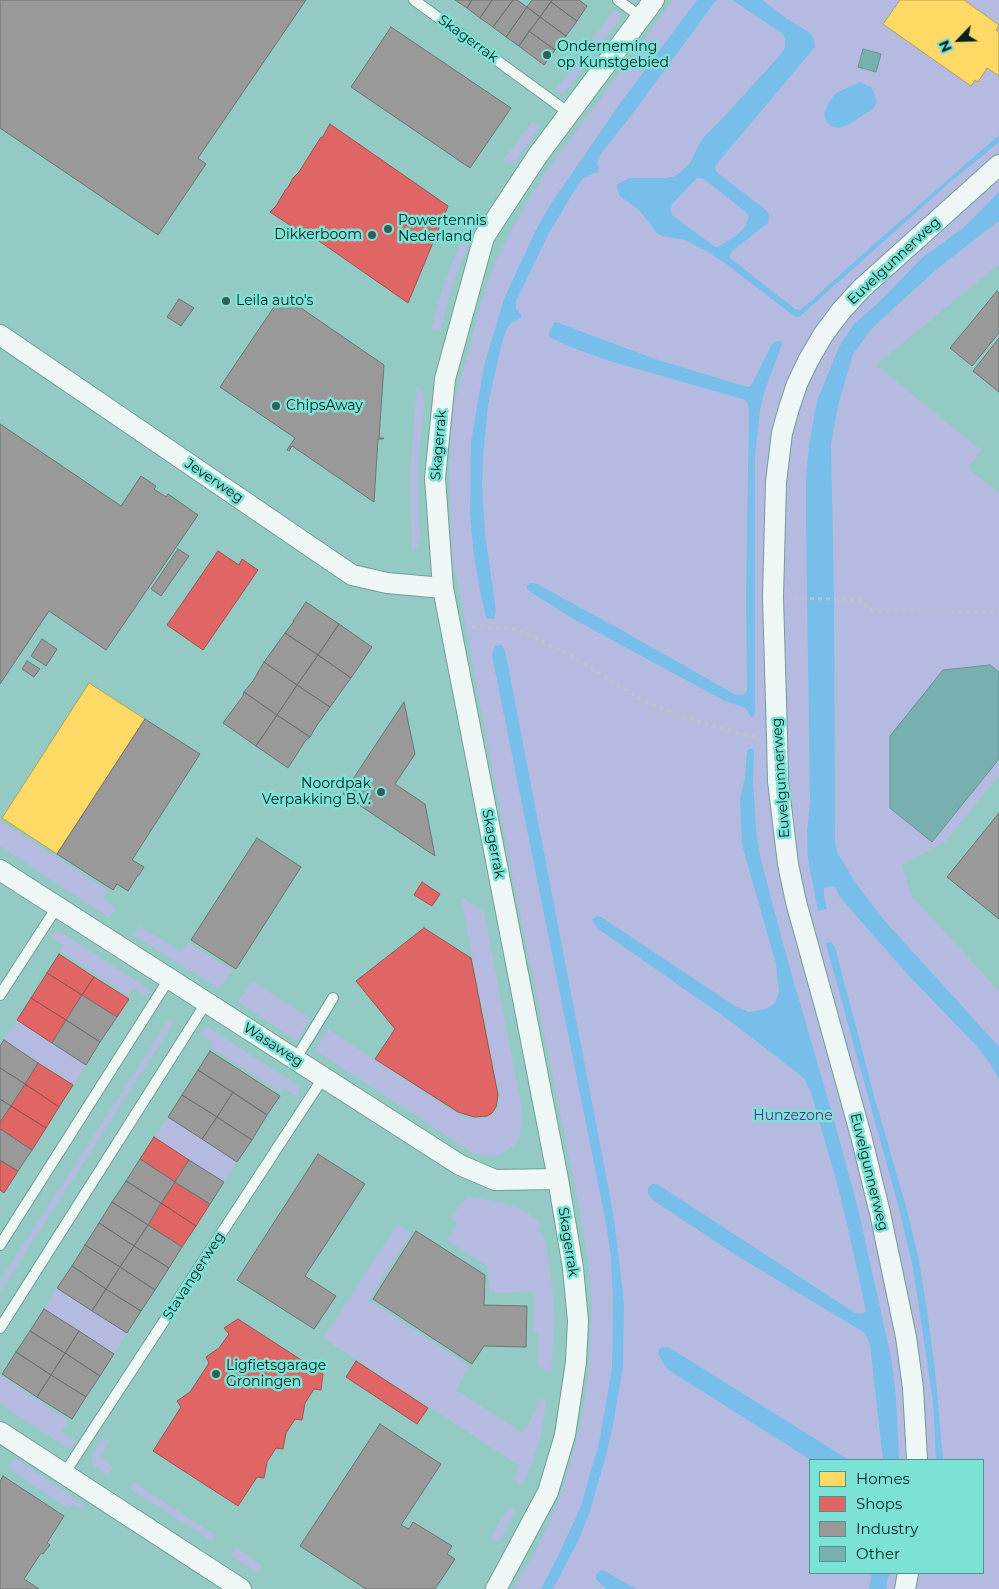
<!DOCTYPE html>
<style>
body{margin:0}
#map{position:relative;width:999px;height:1589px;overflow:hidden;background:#93cbc4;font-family:Montserrat,sans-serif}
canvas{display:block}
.legend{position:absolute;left:809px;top:1459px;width:175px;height:115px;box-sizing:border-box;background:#7ce2d6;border:1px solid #4b968d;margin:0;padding:6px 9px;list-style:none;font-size:15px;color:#01231f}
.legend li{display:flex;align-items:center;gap:10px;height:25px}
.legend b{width:25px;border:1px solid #4b968d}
.north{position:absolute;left:934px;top:15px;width:50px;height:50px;-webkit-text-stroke:4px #7ce2d6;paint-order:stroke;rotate:246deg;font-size:14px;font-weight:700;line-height:20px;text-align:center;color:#01231f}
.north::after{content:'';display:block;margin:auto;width:18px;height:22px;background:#01231f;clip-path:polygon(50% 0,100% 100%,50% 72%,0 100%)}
</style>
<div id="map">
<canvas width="999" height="1589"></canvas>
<ul class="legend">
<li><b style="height:14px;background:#ffd966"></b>Homes</li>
<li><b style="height:14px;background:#e06666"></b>Shops</li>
<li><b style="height:14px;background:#999"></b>Industry</li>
<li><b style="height:14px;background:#78b0b0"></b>Other</li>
</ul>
<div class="north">N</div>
</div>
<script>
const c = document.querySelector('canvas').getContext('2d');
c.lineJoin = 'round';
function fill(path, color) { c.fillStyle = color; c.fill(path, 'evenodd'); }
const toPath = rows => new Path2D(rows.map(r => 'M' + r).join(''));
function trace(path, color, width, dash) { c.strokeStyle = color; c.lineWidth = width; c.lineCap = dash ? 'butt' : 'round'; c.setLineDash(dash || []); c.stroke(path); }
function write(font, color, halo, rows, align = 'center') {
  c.font = font + ' Montserrat,sans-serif'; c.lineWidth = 5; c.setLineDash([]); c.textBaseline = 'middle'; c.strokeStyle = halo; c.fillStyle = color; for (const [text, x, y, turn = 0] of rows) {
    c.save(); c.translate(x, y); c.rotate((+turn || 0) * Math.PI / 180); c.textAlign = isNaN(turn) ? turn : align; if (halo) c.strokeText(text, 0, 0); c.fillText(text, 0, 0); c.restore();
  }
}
const green = toPath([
 [673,0,999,0,999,216,955,249,858,338,827,434,833,855,877,912,855,882,837,852,835,840,834,603,831,444,834,419,853,354,872,328,939,267,999,221,999,264,876,365,981,450,968,468,999,493,999,775,946,841,902,865,911,895,999,991,999,1589,514,1589,543,1536,560,1497,574,1451,583,1411,589,1367,592,1306,588,1261,581,1217,508,854,452,552,449,470,453,408,483,296,496,260,511,230,543,176],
 [810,1460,983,1460,983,1573,810,1573],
 [614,10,618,11,621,17,566,91,562,93,555,91],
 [532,122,537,125,538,130,514,163,508,164,503,161],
 [469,224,475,228,455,277,445,311,441,330,431,329,442,291,454,258],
 [417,387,425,393,419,453,418,497,420,536,418,545,412,552,410,475],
 [0,820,108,891,103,899,116,908,109,918,0,846],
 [461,897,484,912,521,1105,522,1122,520,1139,512,1147,497,1156,484,1156,471,1152,315,1050,328,1029,459,1115,470,1118,479,1119,489,1117,496,1111,499,1102,499,1095],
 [139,926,181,952,188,943,232,970,219,989,133,935],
 [60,932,149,989,149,993,147,997,133,988,127,995,59,950,63,945,51,937,54,933],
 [252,981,310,1018,297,1041,238,1002],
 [169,1019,174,1022,0,1292,0,1281],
 [17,1020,86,1065,73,1085,4,1040],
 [205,1028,209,1028,299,1086,299,1097,284,1088,281,1092,210,1047,212,1042,200,1034],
 [168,1117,237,1162,224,1182,154,1137],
 [469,1197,504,1203,518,1208,529,1214,542,1225,538,1232,541,1232,545,1240,549,1260,553,1297,554,1324,551,1372,537,1366,539,1333,533,1330,534,1292,490,1293,487,1266,447,1240,457,1224,451,1219,462,1201],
 [398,1224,411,1233,369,1300,469,1366,456,1390,523,1433,535,1413,537,1400,544,1399,546,1402,541,1434,533,1461,522,1486,514,1479,520,1466,323,1338],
 [57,1288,127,1333,114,1354,44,1309],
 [0,1375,68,1420,62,1432,77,1442,73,1446,67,1448,0,1404],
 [103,1438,109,1442,100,1457,113,1467,108,1475,93,1464,92,1460,93,1454],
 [15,1458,83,1504,85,1512,73,1504,69,1509,8,1468],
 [133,1482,216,1536,212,1541,129,1488],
 [509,1507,515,1511,499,1543,491,1537],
 [236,1548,262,1565,257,1572,231,1556]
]);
const water = toPath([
 [697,0,718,0,714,3,630,117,600,155,597,163,599,169,598,172,583,178,570,198,550,231,516,301,516,309,521,315,521,318,511,323,506,330,501,346,488,405,483,457,482,483,485,534,496,611,494,619,490,619,486,617,480,590,474,556,470,515,471,442,484,366,504,299,535,232,550,205,619,105],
 [732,0,762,0,787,19,810,33,813,38,815,45,814,48,715,166,716,171,719,174,766,210,769,215,768,223,733,250,729,257,795,309,800,310,803,308,872,246,999,135,999,142,948,184,799,317,794,316,725,263,710,253,685,240,662,236,657,233,640,211,620,196,617,188,618,184,629,178,665,178,673,177,681,172,690,163,702,139,723,118,781,54,785,47,785,39,782,33],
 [700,178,704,179,747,213,749,216,745,227,736,236,720,246,715,247,672,215,671,209,672,204,697,178],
 [860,82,871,87,874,93,877,102,873,109,849,124,840,128,832,127,827,122,824,115,828,104,836,93],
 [999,192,999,221,939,267,872,328,853,354,838,405,831,444,834,603,835,840,837,852,855,882,883,919,999,1047,999,1079,990,1063,976,1045,909,976,839,896,836,888,832,886,824,888,824,896,827,909,818,911,808,859,807,831,810,802,806,525,806,479,809,445,817,401,839,347,854,324,879,302,923,257,962,229],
 [556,322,655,359,744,386,749,387,752,384,772,344,775,342,780,341,782,344,765,390,760,410,755,456,755,709,754,716,751,717,746,708,725,701,623,646,572,618,529,591,527,588,527,586,530,583,537,584,616,627,736,695,743,695,747,691,746,596,749,411,748,404,746,400,613,362,573,348,549,337,549,333,554,323],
 [500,645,503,646,506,655,608,1186,615,1227,624,1303,623,1367,613,1425,606,1455,589,1514,578,1541,553,1589,541,1589,559,1554,581,1506,599,1443,612,1369,613,1300,611,1257,606,1223,492,655,495,646],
 [749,749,753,749,754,751,753,781,756,829,760,856,788,962,834,1120,858,1209,891,1357,896,1396,899,1460,883,1460,870,1345,868,1339,863,1332,736,1255,653,1200,648,1193,648,1188,652,1184,657,1184,855,1313,860,1314,864,1313,866,1311,850,1237,837,1183,812,1096,805,1079,733,1023,597,928,592,920,596,916,601,917,735,1006,749,1012,766,1009,775,1003,779,992,776,964,742,845,740,799,745,777,747,751],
 [831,942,835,947,874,1096,907,1210,919,1261,928,1317,936,1380,943,1460,936,1460,933,1402,913,1268,900,1212,827,948,826,943],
 [663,1347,670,1348,849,1460,811,1460,667,1369,658,1354,659,1349],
 [602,1570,605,1571,636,1589,606,1589,596,1579,596,1574],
 [872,1573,889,1573,886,1589,869,1589]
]);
const homes = toPath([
 [900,0,964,0,999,25,996,30,999,32,999,76,987,68,978,82,975,80,971,86,883,24,900,0],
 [89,683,145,719,57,854,2,818,89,683]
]);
const shops = toPath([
 [330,124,448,206,408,303,309,234,303,232,302,233,270,212,276,206,286,189,287,189,293,178,299,172,321,137,322,138,330,124],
 [218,551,239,565,242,559,258,570,203,650,167,625,218,551],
 [422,882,440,894,432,906,414,895,422,882],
 [424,928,471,958,498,1095,496,1107,492,1113,487,1116,474,1117,458,1112,375,1059,395,1029,356,981,424,928],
 [59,954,94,977,82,995,47,973,59,954],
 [47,973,82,995,66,1020,31,998,47,973],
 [94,977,129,999,117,1017,82,995,94,977],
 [31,998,66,1020,52,1043,17,1020,31,998],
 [38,1063,73,1085,59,1107,25,1084,38,1063],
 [25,1084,59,1107,46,1128,11,1106,25,1084],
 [11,1106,46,1128,32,1150,0,1129,0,1122,11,1106],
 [154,1137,189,1160,175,1182,140,1159,154,1137],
 [0,1160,18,1171,4,1193,0,1190,0,1160],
 [175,1182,210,1204,196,1226,161,1203,175,1182],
 [161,1203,196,1226,182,1247,148,1225,161,1203],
 [238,1319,323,1374,321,1390,314,1389,305,1403,302,1420,295,1419,286,1433,283,1449,276,1448,267,1462,264,1478,257,1477,238,1506,153,1451,181,1407,177,1401,190,1392,209,1363,206,1357,219,1348,229,1334,224,1328,238,1319],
 [356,1361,428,1408,417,1424,346,1377,356,1361]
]);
const industry = toPath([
 [0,0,306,0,198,158,206,164,158,235,0,128,0,0],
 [455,0,472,0,467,8,455,0],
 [472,0,492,0,480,18,467,8,472,0],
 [492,0,513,0,493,27,480,18,492,0],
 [513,0,517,0,527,7,506,37,493,27,513,0],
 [532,0,552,0,540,17,527,7,532,0],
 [552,0,579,0,587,6,577,21,551,2,552,0],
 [551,2,577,21,566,36,540,17,551,2],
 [527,7,540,17,519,46,506,37,527,7],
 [540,17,566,36,555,50,529,31,540,17],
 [391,27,511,108,470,168,351,87,391,27],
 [529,31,555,50,544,65,519,46,529,31],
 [997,291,999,293,999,333,972,366,950,348,997,291],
 [282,295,384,365,379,438,384,438,383,439,378,439,374,502,292,446,289,451,287,450,295,438,220,387,282,295],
 [179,299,194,308,181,326,167,317,179,299],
 [999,338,999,392,973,371,999,338],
 [0,424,121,506,141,476,156,486,154,489,166,497,168,494,198,515,106,650,49,611,0,684,0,424],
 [178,549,189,556,161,596,151,589,178,549],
 [306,602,339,624,318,655,285,633,294,621,293,621,306,602],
 [339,624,372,647,351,678,318,655,339,624],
 [285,633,318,655,297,685,264,662,285,633],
 [42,639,57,649,46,666,31,656,42,639],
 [318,655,351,678,330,707,297,685,318,655],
 [27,661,40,669,34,677,22,669,27,661],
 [264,662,297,685,277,715,244,692,253,681,264,662],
 [297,685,330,707,317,725,310,737,277,715,297,685],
 [244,692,277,715,256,746,223,723,243,696,244,692],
 [404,702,415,754,395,784,425,804,435,856,343,794,404,702],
 [277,715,310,737,306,740,288,768,256,746,277,715],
 [145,719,200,754,132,860,144,867,139,875,138,875,128,891,117,884,113,890,57,854,145,719],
 [999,813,999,919,947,877,999,813],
 [257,838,301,867,236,969,191,940,257,838],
 [82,995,117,1017,100,1042,66,1020,82,995],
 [66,1020,100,1042,86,1065,52,1043,66,1020],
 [4,1040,38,1063,25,1084,0,1068,0,1046,4,1040],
 [210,1051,280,1096,267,1115,198,1070,210,1051],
 [0,1068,25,1084,11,1106,0,1099,0,1068],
 [198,1070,233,1092,217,1117,182,1095,198,1070],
 [233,1092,267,1115,252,1140,217,1117,233,1092],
 [182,1095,217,1117,202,1139,168,1117,182,1095],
 [0,1099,11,1106,0,1122,0,1099],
 [217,1117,252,1140,237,1162,202,1139,217,1117],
 [0,1129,32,1150,18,1171,0,1160,0,1129],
 [318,1154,365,1184,305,1276,336,1296,314,1329,237,1280,318,1154],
 [140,1159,175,1182,161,1203,126,1181,140,1159],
 [189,1160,224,1182,210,1204,175,1182,189,1160],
 [126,1181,161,1203,148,1225,112,1202,126,1181],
 [112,1202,148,1225,134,1246,99,1223,112,1202],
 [99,1223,134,1246,120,1267,85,1245,99,1223],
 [148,1225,182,1247,169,1268,134,1246,148,1225],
 [416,1231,485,1275,484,1305,527,1306,526,1347,484,1346,472,1364,373,1299,416,1231],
 [85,1245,120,1267,106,1289,72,1266,85,1245],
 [134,1246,169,1268,155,1290,120,1267,134,1246],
 [72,1266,106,1289,92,1311,57,1288,72,1266],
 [120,1267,155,1290,141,1311,106,1289,120,1267],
 [106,1289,141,1311,127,1333,92,1311,106,1289],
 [44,1309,79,1331,65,1353,30,1331,44,1309],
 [30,1331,65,1353,51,1375,16,1352,30,1331],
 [79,1331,114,1354,100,1376,65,1353,79,1331],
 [16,1352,51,1375,37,1397,2,1374,16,1352],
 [65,1353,100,1376,86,1397,51,1375,65,1353],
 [51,1375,86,1397,72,1419,37,1397,51,1375],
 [380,1424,441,1464,401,1525,409,1529,413,1522,452,1546,447,1554,455,1559,435,1589,366,1589,300,1546,380,1424],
 [3,1476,64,1516,47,1543,50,1545,43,1554,41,1553,24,1579,39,1589,0,1589,0,1481,3,1476]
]);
const building = toPath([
 [863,49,881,54,876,72,858,67,863,49],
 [990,665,999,672,999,759,932,842,890,808,890,736,943,670,990,665]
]);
const path = toPath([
 [794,598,860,600,873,611,999,612],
 [472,627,509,628,522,631,570,655,642,700,680,716,748,736,756,736]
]);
const lane = toPath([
 [414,0,569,113],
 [618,0,641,17],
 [0,995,57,907],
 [295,1060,333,998],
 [0,1245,169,979],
 [0,1328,206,1003],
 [64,1474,323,1078]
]);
const street = toPath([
 [0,335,352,575,387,583,443,588],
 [0,870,460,1165,495,1180,558,1179],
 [0,1432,241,1589],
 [917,1460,913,1388,906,1337,880,1213,861,1136,796,902,788,864,778,781,777,737,773,597,776,482,782,433,789,408,797,384,808,361,823,335,841,311,861,289,999,165],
 [496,1589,548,1492,565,1435,576,1362,578,1321,573,1268,558,1179,443,588,435,478,445,379,484,237,538,155,654,0],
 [905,1589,908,1573]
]);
const markers = [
 [547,55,5,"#345e59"],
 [388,229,5,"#345e59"],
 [372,235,5,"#345e59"],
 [226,301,5,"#345e59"],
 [276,406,5,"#345e59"],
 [381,792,5,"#345e59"],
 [216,1374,5,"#345e59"]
];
const streetNames = [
 ["Skagerrak",468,39,36],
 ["Euvelgunnerweg",894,261,-43],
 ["Skagerrak",439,445,-85],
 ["Jeverweg",214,481,34],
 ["Euvelgunnerweg",781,778,-94],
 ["Skagerrak",493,844,79],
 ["Wasaweg",273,1045,33],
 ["Euvelgunnerweg",869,1172,76],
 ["Skagerrak",568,1242,81],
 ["Stavangerweg",194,1276,-57]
];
const poiNames = [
 ["Onderneming",557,47],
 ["op Kunstgebied",557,63],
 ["Powertennis",398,221],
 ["Nederland",398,237],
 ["Dikkerboom",362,235,"right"],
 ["Leila auto's",236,301],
 ["ChipsAway",286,406],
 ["Noordpak",371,784,"right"],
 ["Verpakking B.V.",371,800,"right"],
 ["Ligfietsgarage",226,1366],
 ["Groningen",226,1382]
];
const parkNames = [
 ["Hunzezone",793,1116]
];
fill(green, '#b5bae1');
fill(water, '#77beea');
fill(homes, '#ffd966');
trace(homes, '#b3a251', 1);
fill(shops, '#e06666');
trace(shops, '#9d5251', 1);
fill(industry, '#999');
trace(industry, '#6b7674', 1);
fill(building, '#78b0b0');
trace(building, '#6b9392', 1);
trace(lane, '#709e99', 12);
trace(street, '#709e99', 22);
trace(path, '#b6c6c4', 3, [4, 4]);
trace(lane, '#eff7f6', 10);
trace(street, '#eff7f6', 20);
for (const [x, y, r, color] of markers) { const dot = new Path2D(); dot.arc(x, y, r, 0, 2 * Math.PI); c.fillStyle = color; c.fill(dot); trace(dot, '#7ce2d6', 2); }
write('14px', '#01231f', '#7ce2d6', streetNames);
write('14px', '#01231f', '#7ce2d6', poiNames, 'left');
write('14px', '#612d8d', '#7ce2d6', parkNames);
</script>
